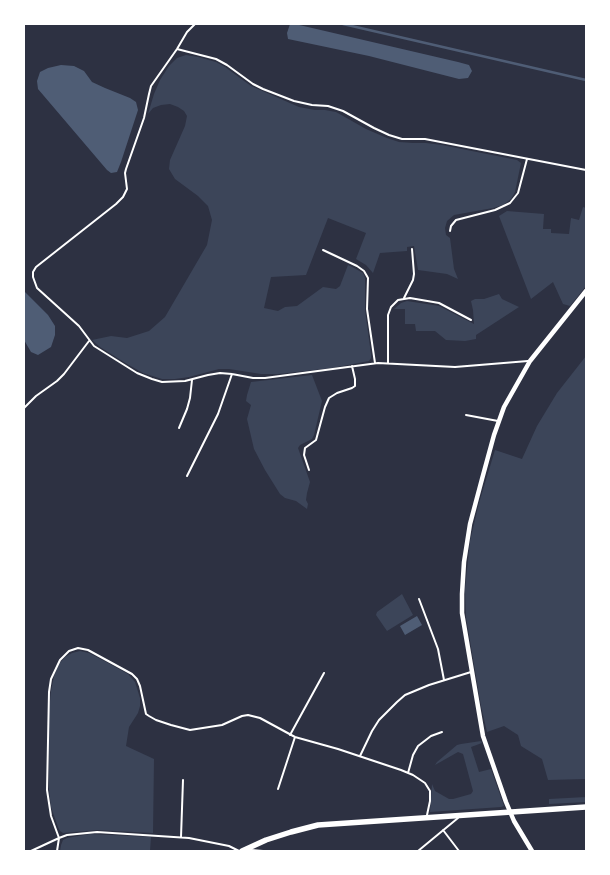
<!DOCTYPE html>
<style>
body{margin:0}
#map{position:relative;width:610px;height:875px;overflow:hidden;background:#2d3142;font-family:"Zilla Slab",serif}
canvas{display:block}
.frame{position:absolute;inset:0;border:25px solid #fff;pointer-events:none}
</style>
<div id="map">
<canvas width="610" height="875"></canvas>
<div class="frame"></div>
</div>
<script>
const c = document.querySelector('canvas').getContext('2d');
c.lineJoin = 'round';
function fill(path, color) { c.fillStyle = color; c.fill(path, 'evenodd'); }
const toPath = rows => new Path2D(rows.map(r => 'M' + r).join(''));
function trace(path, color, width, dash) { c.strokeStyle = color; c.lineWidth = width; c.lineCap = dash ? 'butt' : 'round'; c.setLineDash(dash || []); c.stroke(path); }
const green = toPath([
 [186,55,198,57,216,62,225,67,251,86,299,107,315,110,325,110,336,112,366,129,387,138,399,142,413,143,426,143,442,145,517,160,521,163,515,192,511,199,503,205,493,208,454,215,447,221,445,228,446,235,450,238,454,269,458,279,447,274,418,270,414,246,407,247,407,251,380,253,373,273,366,265,356,259,366,233,328,218,306,275,271,277,264,308,278,311,285,307,297,306,323,287,336,289,340,286,348,265,354,268,363,273,365,278,365,310,371,354,371,358,369,361,332,368,278,374,261,374,229,369,219,369,189,377,175,379,162,379,143,373,127,364,100,347,92,340,111,336,127,338,149,331,165,317,207,245,212,220,208,206,198,196,175,179,169,169,170,160,185,126,187,116,184,111,178,107,170,104,161,105,153,108,148,114,154,94,160,80,169,66,177,58],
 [583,207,586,208,586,286,570,306,563,304,553,282,531,299,499,216,507,211,544,214,543,229,551,229,551,233,569,234,571,218,579,220],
 [499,294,502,299,519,307,476,335,476,339,465,341,446,340,435,331,416,331,415,324,405,324,405,309,394,309,401,303,407,301,433,305,439,306,474,324,473,310,471,301,475,299,484,299],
 [586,356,586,802,549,804,549,799,586,797,585,779,548,780,542,759,521,746,518,735,504,726,487,732,481,706,466,617,465,589,470,541,479,503,495,450,522,459,537,426,557,393],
 [312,375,322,401,314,435,312,439,300,445,298,448,310,482,307,493,306,500,308,504,307,509,296,501,285,498,280,494,265,470,254,449,247,419,251,405,246,401,247,395,251,382],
 [402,594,413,615,387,631,376,615,377,612],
 [80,651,89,653,110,664,128,674,135,682,140,698,140,706,138,713,129,727,126,746,154,759,153,833,97,830,63,833,60,831,58,827,51,807,49,790,49,711,51,691,54,676,59,664,65,657,72,653],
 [481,741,482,743,471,747,479,772,491,769,504,806,501,807,430,812,432,784,435,791,449,799,453,799,471,794,473,791,463,754,458,752,435,765,437,762,457,745,461,744],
 [90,834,151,837,150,851,60,851,61,845,63,840,67,838]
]);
const water = toPath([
 [290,24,295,24,458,62,469,65,472,71,468,78,459,79,369,56,288,39,287,33],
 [61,65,74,66,84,71,92,82,105,88,130,98,136,102,138,110,121,162,117,172,111,173,107,170,38,89,37,81,40,72,48,68],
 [24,291,48,315,55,326,55,335,51,347,38,355,31,352,24,340],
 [417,616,422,625,405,635,400,626]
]);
const stream = toPath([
 [343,24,586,80]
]);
const service = toPath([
 [195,24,187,32,177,49,151,86,149,94,144,118,126,169,125,173,127,189,123,197,116,204,36,267,33,272,33,277,37,288,79,326,94,346,137,373,152,379,162,382,185,381,208,375,220,373,232,374,253,378,265,378,378,363,455,367,528,361],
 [177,49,216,59,227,65,253,84,263,89,294,101,312,105,328,106,343,111,374,128,389,135,402,139,425,139,586,170],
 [450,231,451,226,456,220,495,210,510,203,518,193,527,159],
 [323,250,357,266,364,271,368,278,367,309,375,363],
 [404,298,413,280,414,274,412,249],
 [388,363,388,315,391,307,398,300,410,298,439,303,471,320],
 [24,408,36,396,57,381,64,374,89,341],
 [466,415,498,421],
 [179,428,187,409,190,398,192,380],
 [309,470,304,455,305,448,316,440,325,407,329,398,337,393,352,388,355,386,355,379,352,366],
 [187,476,218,414,232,374],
 [419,599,438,649,444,680],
 [290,735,324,673],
 [360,756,372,731,379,720,397,702,405,695,429,685,471,672],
 [408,773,413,755,418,746,431,736,442,732],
 [278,789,295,737],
 [443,830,459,851],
 [181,837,183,780],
 [251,850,263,851],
 [31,851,59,838,67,835,97,832,189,838,229,846,239,851],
 [57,851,59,838,51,816,47,790,49,692,51,679,60,660,69,651,78,648,88,650,132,674,137,679,140,686,146,714,149,716,156,720,171,725,190,730,222,725,242,716,248,715,260,718,295,737,338,749,401,770,413,775,425,783,430,791,430,801,427,815],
 [418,851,458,818]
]);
const minor = toPath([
 [532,851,514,821,506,802,483,736,462,613,462,594,464,562,470,524,482,479,494,435,504,407,530,361,586,291]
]);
const tertiary = toPath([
 [242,851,266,840,291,832,318,825,586,807]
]);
fill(green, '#3c4559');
fill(water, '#4f5d75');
trace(stream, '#4f5d75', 2.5);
trace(service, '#fff', 2);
trace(minor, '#fff', 4.5);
trace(tertiary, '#fff', 5.5);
</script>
